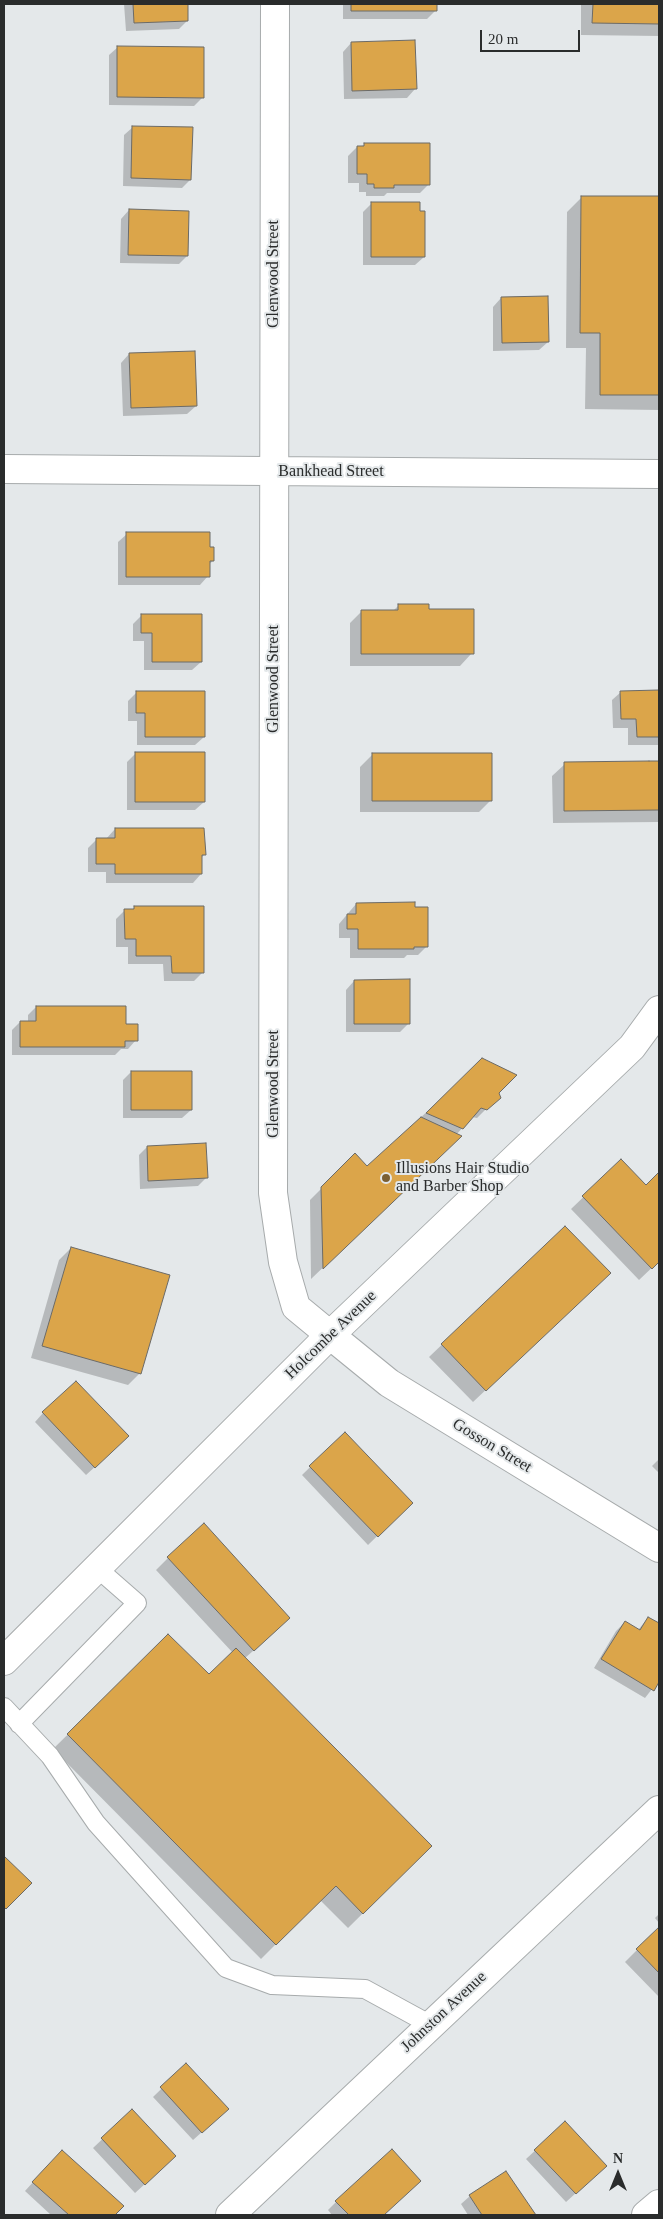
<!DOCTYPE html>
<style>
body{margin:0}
#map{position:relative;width:663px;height:2219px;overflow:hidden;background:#e4e8ea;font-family:"Times New Roman",serif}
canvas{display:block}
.frame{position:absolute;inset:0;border:5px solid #2a2c2c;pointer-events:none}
.north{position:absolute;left:593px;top:2149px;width:50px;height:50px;-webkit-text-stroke:4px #e4e8ea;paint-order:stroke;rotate:0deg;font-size:14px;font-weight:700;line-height:20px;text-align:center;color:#2a2c2c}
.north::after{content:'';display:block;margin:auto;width:18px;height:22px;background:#2a2c2c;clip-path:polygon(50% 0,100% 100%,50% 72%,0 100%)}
.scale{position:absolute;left:480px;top:30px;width:100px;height:22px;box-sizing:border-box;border:2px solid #2a2c2c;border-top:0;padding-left:6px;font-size:15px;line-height:18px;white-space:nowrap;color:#2a2c2c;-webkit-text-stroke:4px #e4e8ea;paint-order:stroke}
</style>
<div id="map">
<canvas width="663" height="2219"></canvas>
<div class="frame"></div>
<div class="north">N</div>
<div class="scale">20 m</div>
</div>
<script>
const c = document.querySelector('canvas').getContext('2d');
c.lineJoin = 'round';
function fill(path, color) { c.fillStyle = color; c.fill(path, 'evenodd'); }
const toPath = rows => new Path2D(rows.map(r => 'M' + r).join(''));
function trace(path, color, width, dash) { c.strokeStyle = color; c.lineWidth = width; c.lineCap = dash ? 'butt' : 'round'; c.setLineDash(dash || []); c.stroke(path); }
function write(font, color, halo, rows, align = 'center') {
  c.font = font + ' "Times New Roman",serif'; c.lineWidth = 4; c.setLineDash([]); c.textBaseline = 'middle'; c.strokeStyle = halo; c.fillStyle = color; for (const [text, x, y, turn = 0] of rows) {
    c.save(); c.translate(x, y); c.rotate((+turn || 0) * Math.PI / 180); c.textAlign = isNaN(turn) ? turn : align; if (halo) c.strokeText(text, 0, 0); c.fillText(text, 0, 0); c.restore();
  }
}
const shadow = toPath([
 [124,4,186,4,187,21,179,29,126,31],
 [343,4,436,4,436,10,427,19,343,19],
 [581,4,659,4,659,36,581,35],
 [351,43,415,89,407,98,344,99,343,52],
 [118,47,203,97,194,106,109,105,109,55],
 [133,127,190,180,182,188,123,186,124,135],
 [365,145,428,185,420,193,387,193,384,196,366,196,366,192,359,192,359,183,348,183,348,156,357,147],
 [582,197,659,197,659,410,585,409,586,348,566,348,567,212],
 [371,204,424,257,415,265,363,265,363,212],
 [129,210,187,256,179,264,120,263,121,219],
 [501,298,548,342,539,350,493,351,493,307],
 [129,354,196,406,187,414,123,416,121,363],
 [127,534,213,561,208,565,208,576,200,585,118,585,118,542],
 [398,606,428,611,472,653,460,666,350,666,350,623,362,611,393,611],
 [141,616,201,662,192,670,144,670,144,641,133,641,133,624],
 [659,691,659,745,628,745,628,728,613,728,612,700,621,692],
 [137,692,204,737,195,745,137,745,137,721,128,721,128,701],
 [136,753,204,802,195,810,127,810,127,762],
 [372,755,491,800,479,812,360,812,360,767],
 [659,763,659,822,553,823,552,776,565,764],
 [115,829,204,855,201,858,201,874,193,883,106,883,106,872,88,872,88,848,97,839,106,839],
 [356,904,427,946,418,955,407,955,404,958,350,958,350,938,339,938,339,924],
 [135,907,203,972,194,981,164,981,163,964,128,964,128,947,116,947,116,919,125,910,132,910],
 [354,981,409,1023,400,1032,346,1032,346,990],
 [36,1007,124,1026,136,1040,128,1049,121,1049,115,1055,12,1055,12,1030,20,1022,28,1022,28,1015],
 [483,1059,497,1093,486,1109,477,1118,472,1117,456,1135,448,1148,311,1279,310,1200,355,1155,367,1168],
 [131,1072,191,1110,182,1118,123,1118,123,1080],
 [147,1147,206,1178,198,1186,140,1189,139,1155],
 [621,1161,646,1187,659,1174,659,1261,639,1280,571,1209],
 [565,1227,597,1285,473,1402,429,1357],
 [71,1248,140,1373,128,1385,31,1358,59,1260],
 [43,1413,119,1445,86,1475,35,1422],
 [345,1433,411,1503,368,1545,302,1475],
 [659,1459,659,1473,652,1466],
 [168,1558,277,1630,245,1658,431,1846,348,1928,320,1900,261,1959,53,1749,168,1636,209,1676,233,1653,156,1570],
 [648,1618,659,1625,659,1680,645,1698,594,1668,616,1631,625,1622,638,1630],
 [4,1858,30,1883,4,1910],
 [659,1914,659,1923,655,1918],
 [659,1928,659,1997,625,1962],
 [186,2065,219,2117,193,2140,153,2097],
 [132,2111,166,2165,135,2193,93,2148],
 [565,2123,597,2174,566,2202,526,2159],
 [53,2160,122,2206,113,2215,51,2215,25,2191],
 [506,2172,534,2215,468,2215,461,2204,470,2196],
 [411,2189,382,2215,332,2215,328,2210,336,2202]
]);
const building = toPath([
 [133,4,188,4,188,21,134,23,133,4],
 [351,4,437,4,437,11,351,11,351,4],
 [593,4,659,4,659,24,592,23,593,4],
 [415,40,417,89,352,91,351,42,415,40],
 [117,46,204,47,204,98,117,97,117,46],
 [132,126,193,127,191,180,131,178,132,126],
 [364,143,430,143,430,185,394,185,394,188,374,188,374,184,367,184,367,174,357,174,357,146,364,146,364,143],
 [581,196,659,196,659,395,600,395,600,333,580,333,581,196],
 [371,202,420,202,420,211,425,211,425,257,371,257,371,202],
 [129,209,189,211,188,256,128,255,129,209],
 [548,296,549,342,502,343,501,297,548,296],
 [195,351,197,406,131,408,129,353,195,351],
 [126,532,210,532,210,547,214,547,214,561,210,561,210,577,126,577,126,532],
 [398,604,429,604,429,609,474,609,474,654,361,654,361,610,398,610,398,604],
 [141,614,202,614,202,662,152,662,152,633,141,633,141,614],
 [659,690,659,737,637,737,636,719,621,719,620,691,659,690],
 [136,691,205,691,205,737,145,737,145,713,136,713,136,691],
 [135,752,205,752,205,802,135,802,135,752],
 [372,753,492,753,492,801,372,801,372,753],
 [649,761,659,761,659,810,564,811,564,762,649,761],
 [115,828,204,828,206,855,202,855,202,874,115,874,115,864,96,864,96,838,115,838,115,828],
 [415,902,415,907,428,907,428,947,414,947,414,949,358,949,358,929,347,929,347,914,356,914,356,903,415,902],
 [134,906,204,906,204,973,172,973,171,956,136,956,136,939,125,939,124,909,134,909,134,906],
 [410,979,410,1024,354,1024,354,980,410,979],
 [36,1006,126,1006,126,1024,138,1024,138,1041,125,1041,125,1047,20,1047,20,1021,36,1021,36,1006],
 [482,1058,517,1075,499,1093,501,1098,487,1110,481,1108,463,1129,426,1113,482,1058],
 [131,1071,192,1071,192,1110,131,1110,131,1071],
 [421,1117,462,1136,323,1269,321,1187,355,1153,367,1166,421,1117],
 [206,1143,208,1178,148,1181,147,1146,206,1143],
 [621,1159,646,1185,659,1172,659,1262,652,1269,582,1196,621,1159],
 [565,1226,611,1273,486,1391,441,1344,565,1226],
 [71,1247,170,1275,141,1374,42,1346,71,1247],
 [76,1381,129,1436,95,1468,42,1412,76,1381],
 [345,1432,413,1503,378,1537,309,1466,345,1432],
 [204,1523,290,1618,254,1651,167,1557,204,1523],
 [648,1617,659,1623,659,1682,654,1691,601,1659,625,1621,640,1630,648,1617],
 [168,1634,209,1674,236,1648,432,1846,363,1914,336,1886,276,1945,67,1734,168,1634],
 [4,1856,32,1883,6,1909,4,1907,4,1856],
 [659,1927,659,1973,636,1949,659,1927],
 [186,2063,229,2109,202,2133,160,2087,186,2063],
 [132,2109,176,2156,145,2185,101,2138,132,2109],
 [565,2121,607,2166,576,2194,534,2150,565,2121],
 [392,2149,421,2181,384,2215,349,2215,335,2201,392,2149],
 [62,2150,124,2206,115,2215,69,2215,32,2182,62,2150],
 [506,2171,536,2215,482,2215,469,2195,506,2171]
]);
const service = toPath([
 [4,1707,50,1756,96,1823,226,1968,272,1985,365,1989,431,2025],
 [19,1724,137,1603,97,1568]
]);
const minor = toPath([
 [275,4,273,1193,283,1262,296,1307,330,1335],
 [4,469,659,474],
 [230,2215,659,1810],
 [646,2215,659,2204]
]);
const tertiary = toPath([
 [330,1335,389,1383,659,1548],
 [4,1661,330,1335,632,1047,659,1010]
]);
const markers = [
 [386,1178,5,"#7b5f32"]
];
const streetNames = [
 ["Glenwood Street",274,274,-90],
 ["Bankhead Street",331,472],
 ["Glenwood Street",274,679,-90],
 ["Glenwood Street",274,1084,-90],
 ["Holcombe Avenue",331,1335,-44],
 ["Gosson Street",492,1446,31],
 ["Johnston Avenue",444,2012,-43]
];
const poiNames = [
 ["Illusions Hair Studio",396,1169],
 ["and Barber Shop",396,1187]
];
fill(shadow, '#0003');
fill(building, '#dba54a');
trace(building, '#6b6a67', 1);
trace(service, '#a7abac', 20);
trace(minor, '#a7abac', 30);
trace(tertiary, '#a7abac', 30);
trace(service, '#fff', 18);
trace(minor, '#fff', 28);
trace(tertiary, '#fff', 28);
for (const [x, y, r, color] of markers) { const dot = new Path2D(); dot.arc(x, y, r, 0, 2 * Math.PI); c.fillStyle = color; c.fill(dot); trace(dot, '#e4e8ea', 2); }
write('16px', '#2a2c2c', '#e4e8ea', streetNames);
write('16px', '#2a2c2c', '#e4e8ea', poiNames, 'left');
</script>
